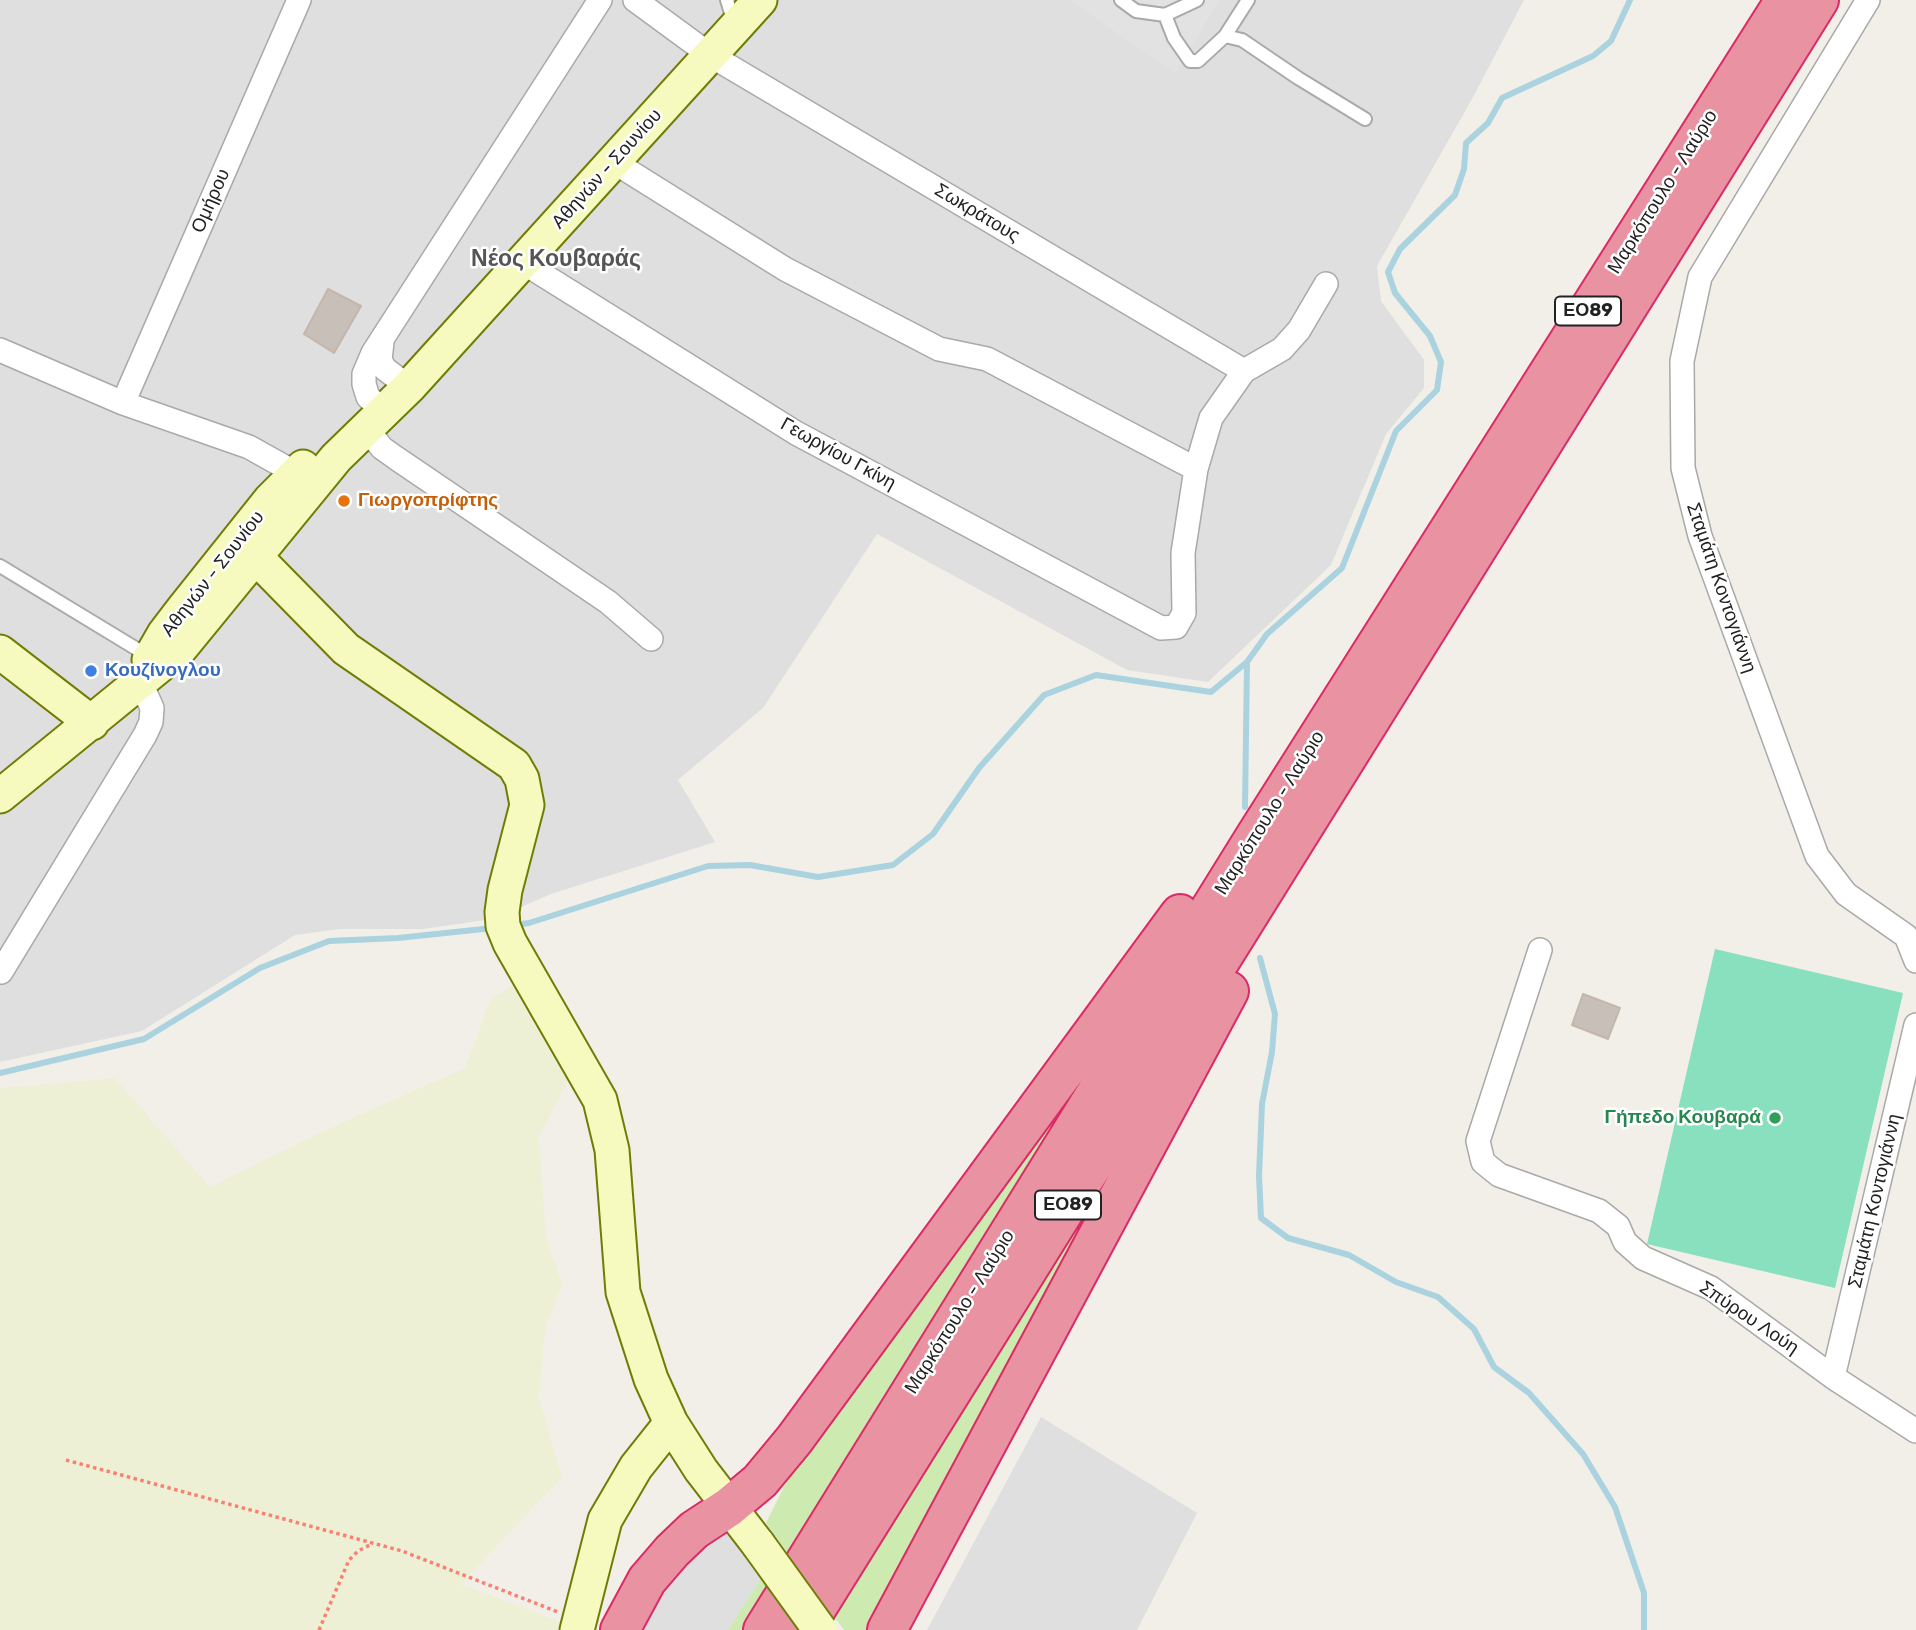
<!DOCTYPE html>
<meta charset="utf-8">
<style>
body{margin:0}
canvas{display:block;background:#f2efe9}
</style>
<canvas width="1916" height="1630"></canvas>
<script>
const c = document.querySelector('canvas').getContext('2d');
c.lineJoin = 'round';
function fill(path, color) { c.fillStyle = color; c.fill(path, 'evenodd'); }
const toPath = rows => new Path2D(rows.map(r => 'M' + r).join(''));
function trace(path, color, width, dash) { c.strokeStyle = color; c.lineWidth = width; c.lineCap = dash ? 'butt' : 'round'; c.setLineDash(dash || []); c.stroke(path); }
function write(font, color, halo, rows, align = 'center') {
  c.font = font + ' Rubik,sans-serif'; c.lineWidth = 5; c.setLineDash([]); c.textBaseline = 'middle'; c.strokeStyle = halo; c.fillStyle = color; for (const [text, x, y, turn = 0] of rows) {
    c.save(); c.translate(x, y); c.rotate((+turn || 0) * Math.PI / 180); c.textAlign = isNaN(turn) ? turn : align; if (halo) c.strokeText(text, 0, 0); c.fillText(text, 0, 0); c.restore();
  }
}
const residential = toPath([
 [0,0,1524,0,1472,99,1377,266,1381,301,1424,360,1424,388,1386,434,1331,565,1208,682,1127,670,877,534,763,708,678,780,715,842,551,894,493,919,423,929,340,929,295,935,142,1031,0,1062],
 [1041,1417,1197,1513,1137,1630,927,1630],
 [716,1533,726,1534,735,1540,764,1574,728,1630,634,1630,642,1610]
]);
const farmland = toPath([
 [520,982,572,1073,539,1137,546,1237,562,1283,545,1330,539,1398,562,1477,461,1584,569,1625,568,1630,0,1630,0,1088,115,1078,210,1187,319,1133,465,1068,491,998]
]);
const grass = toPath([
 [1183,926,790,1556,766,1523,786,1483],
 [1215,983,875,1630,844,1630,827,1607],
 [764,1574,772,1585,743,1630,728,1630]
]);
const pitch = toPath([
 [1715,949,1903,993,1835,1288,1647,1244]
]);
const parking = toPath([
 [1069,0,1220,0,1175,73]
]);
const stream = toPath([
 [1245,807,1247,662,1267,634,1342,568,1396,431,1437,390,1441,362,1430,336,1395,293,1388,272,1400,249,1455,195,1464,169,1466,143,1488,123,1502,98,1593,56,1611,41,1630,0],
 [515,925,529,923,708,866,750,865,818,877,893,865,933,834,979,768,1044,695,1096,675,1211,692,1247,662],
 [1260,958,1275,1014,1272,1052,1262,1104,1259,1176,1261,1218,1288,1238,1349,1255,1396,1282,1438,1297,1474,1329,1494,1367,1529,1393,1583,1454,1615,1507,1644,1593,1644,1630],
 [0,1073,144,1039,260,968,329,941,398,938,493,928]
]);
const building = toPath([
 [328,289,361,306,334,353,304,334,328,289],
 [1583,994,1620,1008,1608,1039,1572,1025,1583,994]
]);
const path = toPath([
 [66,1460,402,1551,558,1612],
 [319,1630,349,1560,358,1551,372,1544]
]);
const lane = toPath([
 [727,0,734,23],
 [1121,0,1136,11,1165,15,1197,0],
 [1165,15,1174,38,1190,61,1198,61,1225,36,1242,40,1298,78,1365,119],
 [1225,36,1248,0],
 [0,566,150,657]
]);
const street = toPath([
 [635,0,710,55,1244,371],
 [1868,0,1700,277,1682,361,1683,468,1700,536,1817,856,1846,894,1906,936,1916,961],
 [614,162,785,269,939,349,987,359,1196,469],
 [524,263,796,433,1161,628,1176,627,1184,613,1183,553,1196,469,1211,418,1244,371,1282,349,1299,330,1326,284],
 [382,342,380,360,385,369,409,387],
 [0,350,123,403,249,447,283,466,306,485],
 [123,403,299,0],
 [384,411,368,397,364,384,364,374,373,353,600,0],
 [366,428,382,448,396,458,608,602,651,639],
 [1540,950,1478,1141,1483,1162,1499,1175,1599,1211,1618,1226,1625,1242,1643,1258,1711,1288,1833,1377,1916,1431],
 [1,972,145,735,151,722,152,708,140,681],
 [1833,1377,1916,1025]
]);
const secondary = toPath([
 [239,540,346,649,514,765,522,779,527,805,505,890,502,912,503,926,510,943,600,1100,612,1150,623,1292,651,1379,671,1423,701,1470,758,1544],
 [0,652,92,723],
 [149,660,164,634,183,609,270,500,303,467],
 [0,796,179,650,336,458,409,387,760,0],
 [577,1630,605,1520,636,1467,671,1423]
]);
const highway = toPath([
 [620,1630,647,1580,672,1551,694,1530,729,1507,760,1481,794,1440,1180,914],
 [763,1630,1256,835,1785,0],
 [803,1630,1819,0],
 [887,1630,1229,991]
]);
const secondaryBridge = toPath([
 [758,1544,820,1630]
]);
const markers = [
 [344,501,7,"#e8710a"],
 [91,671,7,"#3f7fe0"],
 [1775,1118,7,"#2e9e5b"]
];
const shields = [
 [1588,311,66],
 [1068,1205,66]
];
const shieldNames = [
 ["ΕΟ89",1588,311],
 ["ΕΟ89",1068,1205]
];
const streetNames = [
 ["Αθηνών - Σουνίου",607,169,-48],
 ["Μαρκόπουλο - Λαύριο",1663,192,-58],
 ["Ομήρου",211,201,-66],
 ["Σωκράτους",977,213,31],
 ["Γεωργίου Γκίνη",838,454,29],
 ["Αθηνών - Σουνίου",213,574,-52],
 ["Σταμάτη Κοντογιάννη",1721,588,71],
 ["Μαρκόπουλο - Λαύριο",1270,813,-58],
 ["Σταμάτη Κοντογιάννη",1875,1201,-77],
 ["Μαρκόπουλο - Λαύριο",960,1312,-58],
 ["Σπύρου Λούη",1749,1318,34]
];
const foodNames = [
 ["Γιωργοπρίφτης",358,501]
];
const shopNames = [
 ["Κουζίνογλου",105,671]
];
const leisureNames = [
 ["Γήπεδο Κουβαρά",1761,1118]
];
const quarterNames = [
 ["Νέος Κουβαράς",556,259]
];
fill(residential, '#e0dfdf');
fill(farmland, '#eef0d5');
fill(grass, '#cdebb0');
fill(pitch, '#88e0be');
fill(parking, '#e2e2e2');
trace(stream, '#aad3df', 6);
fill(building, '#c7bfb8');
trace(building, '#c4b6ab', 2);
trace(lane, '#a9a9a9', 16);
trace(street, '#a9a9a9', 26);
trace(secondary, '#707d05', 37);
trace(highway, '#dc2a67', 42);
trace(path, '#fa8072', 3.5, [3.5, 3.5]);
trace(lane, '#fff', 12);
trace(street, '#fff', 23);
trace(secondary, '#f7fabf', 33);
trace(highway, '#e892a2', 38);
trace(secondaryBridge, '#707d05', 37, []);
trace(secondaryBridge, '#f7fabf', 33);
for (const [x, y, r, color] of markers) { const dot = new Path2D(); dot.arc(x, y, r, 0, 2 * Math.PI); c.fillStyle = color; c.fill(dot); trace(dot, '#fff', 2.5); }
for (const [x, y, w] of shields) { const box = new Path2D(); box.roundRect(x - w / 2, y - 14.5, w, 29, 5); c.fillStyle = '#fff'; c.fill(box); trace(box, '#222', 2); }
write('bold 18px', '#222', null, shieldNames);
write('19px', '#222', '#fff', streetNames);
write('bold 19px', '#c56008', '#fff', foodNames, 'left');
write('bold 19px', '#366cbe', '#fff', shopNames, 'left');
write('bold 19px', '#27864d', '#fff', leisureNames, 'right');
write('bold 23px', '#555', '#fff', quarterNames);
</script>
